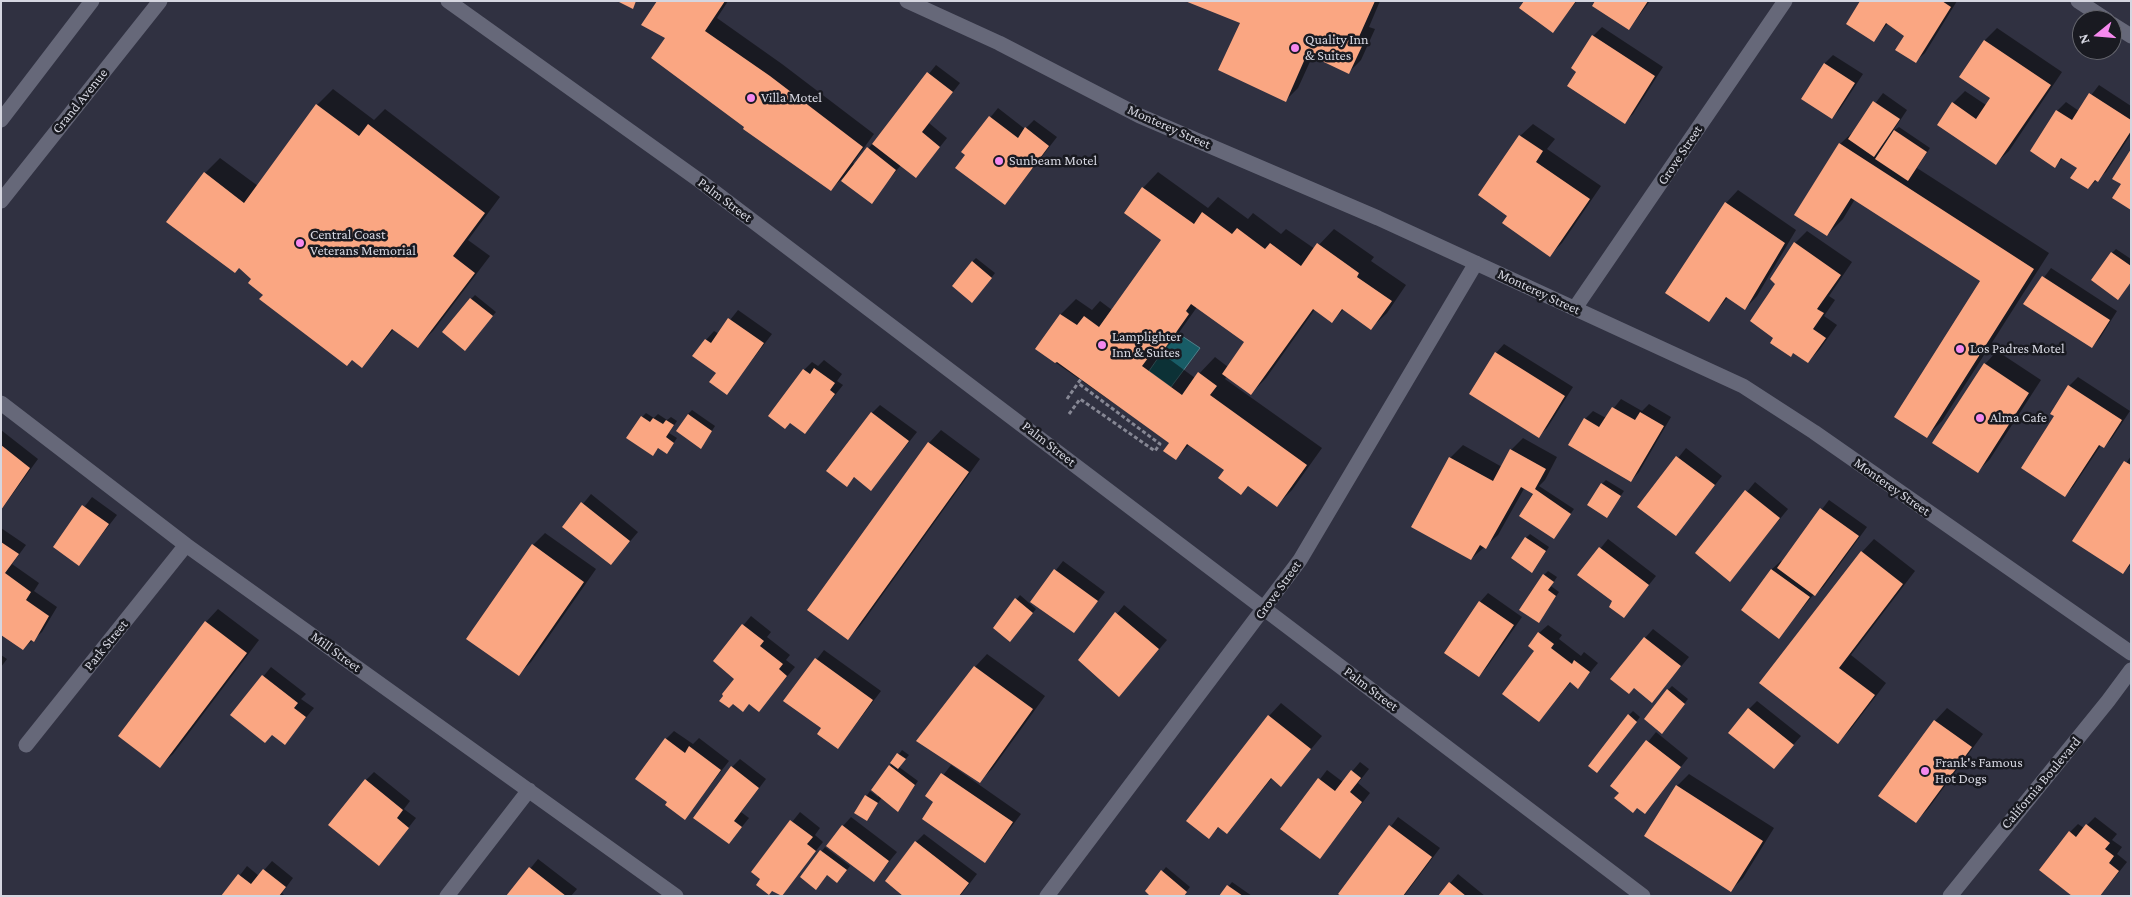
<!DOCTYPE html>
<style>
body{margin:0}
#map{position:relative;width:2132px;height:897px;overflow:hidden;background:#303141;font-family:"Crimson Pro",serif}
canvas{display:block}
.frame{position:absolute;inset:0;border:2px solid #d5d6e0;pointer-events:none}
.north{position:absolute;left:2072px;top:10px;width:50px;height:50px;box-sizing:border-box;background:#191a21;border:1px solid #64656d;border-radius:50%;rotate:253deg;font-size:14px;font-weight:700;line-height:20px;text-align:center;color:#d5d6e0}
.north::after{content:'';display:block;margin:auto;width:18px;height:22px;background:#f589ee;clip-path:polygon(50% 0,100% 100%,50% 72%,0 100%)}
</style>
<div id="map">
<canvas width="2132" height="897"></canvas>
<div class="frame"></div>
<div class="north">N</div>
</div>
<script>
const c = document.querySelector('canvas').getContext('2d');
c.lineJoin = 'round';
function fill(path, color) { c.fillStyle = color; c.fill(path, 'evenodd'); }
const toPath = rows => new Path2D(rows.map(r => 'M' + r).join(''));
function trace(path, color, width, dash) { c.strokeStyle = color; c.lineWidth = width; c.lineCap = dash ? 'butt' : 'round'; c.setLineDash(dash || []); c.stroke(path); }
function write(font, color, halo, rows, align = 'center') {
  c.font = font + ' "Crimson Pro",serif'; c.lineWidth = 5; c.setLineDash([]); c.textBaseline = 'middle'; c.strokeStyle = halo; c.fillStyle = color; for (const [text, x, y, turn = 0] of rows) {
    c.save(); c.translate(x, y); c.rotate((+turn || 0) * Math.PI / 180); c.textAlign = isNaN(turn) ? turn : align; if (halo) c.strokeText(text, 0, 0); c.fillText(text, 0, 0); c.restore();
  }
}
const water = toPath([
 [1176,332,1200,348,1171,387,1149,371,1176,332]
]);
const shadow = toPath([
 [659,1,728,1,717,18,782,64,874,134,853,163,855,165,936,65,960,83,929,123,947,138,916,177,901,165,871,202,846,175,831,189,746,126,667,38],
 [1188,1,1380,1,1369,27,1375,29,1361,60,1348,73,1313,55,1298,88,1286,100,1242,22],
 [1526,1,1577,1,1553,31],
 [1597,1,1650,1,1629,29],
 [1861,1,1957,1,1925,53,1916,61,1906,35,1888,23,1874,40],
 [1602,27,1663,67,1633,114,1625,122,1578,71,1593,36],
 [1997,28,2062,72,2009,151,1996,163,1953,103,1965,91,1986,105,1992,97,1961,77,1985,40],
 [1833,55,1863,74,1840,109,1832,118,1802,99,1825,63],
 [2099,85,2131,106,2131,134,2106,172,2088,188,2078,168,2063,158,2055,166,2031,150,2057,111,2066,102,2079,111],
 [333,89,374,120,385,109,500,197,468,240,490,256,433,331,417,347,394,329,362,366,264,294,253,279,205,173,220,158,258,186,317,105],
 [1883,93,1907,110,1893,131,1899,127,1930,148,1917,168,2049,253,1942,421,1926,437,1982,281,1855,199,1843,219,1827,235,1840,144,1856,129],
 [998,108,1025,129,1034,120,1057,137,1005,204,963,151],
 [1533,124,1555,139,1547,149,1601,186,1562,243,1550,255,1509,215,1520,136],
 [1158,172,1208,208,1218,197,1248,219,1253,213,1281,234,1286,229,1315,249,1334,229,1374,257,1371,261,1406,285,1387,313,1371,328,1344,309,1332,321,1315,309,1266,378,1251,394,1227,376,1225,379,1322,448,1292,490,1277,505,1249,486,1241,494,1226,470,1190,444,1176,458,1171,443,1036,349,1061,314,1076,299,1092,310,1100,301,1112,310,1163,239,1143,188],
 [1197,307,1246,342,1228,367,1215,357,1195,378,1161,353,1173,341],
 [1738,190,1796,230,1757,296,1745,309,1728,297,1709,320,1726,203],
 [1807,231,1852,262,1829,296,1835,300,1824,316,1837,325,1820,349,1808,362,1775,337,1777,283,1795,243],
 [2116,249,2131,259,2131,282,2112,253],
 [976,258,995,273,976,297,972,262],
 [2051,268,2117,311,2100,338,2092,347,2025,303],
 [475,295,496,312,468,345,471,299],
 [738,310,772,334,727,393,706,340,714,331,719,334],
 [1504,344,1573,387,1547,428,1539,436,1496,353],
 [1997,351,2041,380,1990,459,1978,471,1985,364],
 [824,360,842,374,837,381,843,385,805,433,804,370,812,362,818,366],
 [2078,377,2130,411,2112,438,2104,447,2101,445,2073,487,2065,495,2056,416,2052,413,2069,386],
 [1621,399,1642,411,1649,404,1671,417,1639,472,1631,481,1585,419,1593,411,1606,418],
 [880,405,917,432,871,490,855,477,846,485,872,413],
 [692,410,715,426,704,443,688,414],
 [646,413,654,418,658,414,667,420,671,417,677,421,669,433,677,438,667,453,659,447,657,450,642,417],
 [1,430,38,459,1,510],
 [941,430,980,459,860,626,848,638,929,443],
 [1523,438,1557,457,1545,480,1539,486,1574,509,1554,537,1520,515,1536,488,1533,492,1525,487,1498,535,1471,559,1413,526,1450,458,1463,445,1502,467,1511,450],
 [1686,448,1722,476,1676,535,1639,507],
 [2131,456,2131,565,2123,572,2074,540],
 [1606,480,1624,491,1607,516,1602,484],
 [1755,482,1788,509,1730,580,1697,553],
 [591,494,638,532,611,564,564,527],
 [92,497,117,515,79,564,54,546],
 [1829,500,1867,527,1824,586,1815,595,1814,594,1779,637,1742,609,1772,569,1781,561,1782,562],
 [1,528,26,545,12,564,39,583,34,591,57,607,42,632,23,649,1,633],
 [545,533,596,569,531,662,519,674,533,545],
 [1530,534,1549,547,1536,567,1526,538],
 [1608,539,1656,576,1624,616,1614,601,1579,575],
 [1874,539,1915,571,1851,655,1886,683,1850,730,1838,742,1761,683,1862,552],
 [1063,561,1105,592,1074,632,1032,601],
 [1548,571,1557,577,1551,586,1559,592,1539,621,1544,575],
 [1488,593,1522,617,1487,667,1479,676,1480,602],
 [1020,595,1036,609,1014,636,995,628],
 [1124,605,1167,640,1127,687,1080,660],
 [218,609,259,640,173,754,160,766,206,622],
 [751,616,771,632,767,637,790,655,786,660,795,667,759,710,736,678,714,661],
 [1548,625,1562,635,1559,639,1581,656,1584,652,1598,663,1578,687,1571,682,1539,721,1536,651,1539,633],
 [1653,629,1689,657,1652,701,1645,638],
 [824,650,881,691,838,748,822,728,785,701],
 [987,654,1045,696,992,769,980,781,975,667],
 [1,655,7,659,1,667],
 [271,667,306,694,301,699,314,708,284,744,273,734,232,715],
 [1672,686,1688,699,1666,728,1668,690],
 [1757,701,1801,736,1774,767,1749,709],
 [1281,703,1322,736,1281,785,1272,778,1227,833,1219,827,1209,837,1188,821,1269,716],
 [1947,708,1983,734,1928,809,1915,822,1935,721],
 [1633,711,1640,717,1601,768,1629,715],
 [674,731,693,744,699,738,729,761,685,818,669,802,666,739],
 [1656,732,1688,758,1645,812,1612,786],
 [902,750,909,755,899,767,918,781,898,810,882,797,867,820,856,812,870,791,878,797,890,766],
 [740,759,766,779,741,812,749,818,729,843,732,767],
 [1360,762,1369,769,1358,783,1370,793,1320,857,1282,829,1327,770,1343,782],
 [951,765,1021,814,985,862,935,802,927,796],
 [374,772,410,801,404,809,416,818,387,855,366,780],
 [1689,774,1774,828,1743,878,1731,890,1677,786],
 [800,812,820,828,815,835,823,842,781,895,752,872],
 [851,817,897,852,874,880,843,826],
 [1398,817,1440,848,1404,896,1343,896,1340,894],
 [2095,817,2117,834,2112,840,2122,847,2117,854,2127,862,2100,896,2074,896,2070,832,2078,824,2084,828],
 [924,834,977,874,960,896,905,896,916,842],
 [825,847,850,866,841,878,837,882,827,874,801,877],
 [538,859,577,889,571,896,508,896],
 [272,861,293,878,282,893,285,896,224,896,247,866,259,876],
 [1166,867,1190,887,1183,896,1146,891],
 [1458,874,1485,896,1439,896],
 [1232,882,1252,896,1221,896]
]);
const building = toPath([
 [617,1,636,1,633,9],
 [657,1,725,1,705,31,770,76,863,147,831,191,743,129,744,127,651,58,665,38,641,25],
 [1185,1,1375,1,1358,39,1364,42,1349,74,1307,54,1286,102,1218,70,1240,23],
 [1524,1,1576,1,1553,33,1519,8],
 [1595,1,1648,1,1629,30,1592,6],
 [1860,1,1942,1,1951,7,1916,63,1895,50,1904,36,1886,23,1874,42,1846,24],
 [1592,35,1655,76,1625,124,1567,86,1576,72,1571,68],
 [1984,40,2051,85,1996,165,1937,125,1952,102,1976,119,1990,98,1959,77],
 [1824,63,1855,83,1832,119,1801,99],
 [927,72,953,92,922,132,940,147,916,178,872,144],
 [2089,93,2131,120,2131,131,2098,182,2095,180,2088,189,2070,178,2077,168,2061,158,2055,168,2030,151,2056,110,2072,120],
 [1873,101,1900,119,1874,157,1848,139],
 [316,104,359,136,368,124,485,213,453,256,475,273,418,348,392,329,362,368,352,360,347,366,259,299,263,295,248,283,251,279,239,268,235,273,166,222,204,172,244,203],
 [989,116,1018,138,1025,127,1049,146,1005,205,955,168,965,155,961,152],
 [1894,130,1927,152,1908,181,1875,159],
 [1519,135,1543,151,1536,162,1590,199,1550,257,1502,223,1507,216,1478,195],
 [1839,143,2034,269,1927,438,1894,417,1980,281,1851,198,1827,236,1794,215],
 [867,147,896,170,872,204,841,181],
 [2131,149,2131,210,2112,198,2121,184,2112,179],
 [1142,187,1194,224,1202,212,1232,234,1237,228,1265,249,1270,243,1301,266,1317,243,1359,273,1357,277,1392,301,1371,330,1342,309,1332,323,1313,309,1251,395,1222,374,1244,342,1191,304,1186,311,1189,314,1158,358,1151,354,1142,366,1182,395,1198,372,1217,386,1210,395,1307,465,1277,507,1248,486,1241,495,1218,478,1224,470,1187,444,1176,460,1163,451,1169,443,1057,362,1055,363,1035,349,1060,314,1077,325,1084,316,1099,327,1161,240,1124,213],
 [1725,202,1785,243,1745,310,1726,297,1709,322,1665,293],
 [1794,242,1841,275,1817,309,1824,313,1813,329,1826,338,1808,363,1793,353,1791,357,1770,343,1773,338,1750,321,1775,284,1770,279],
 [2111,252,2131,266,2131,282,2118,300,2091,280],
 [972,261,992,278,972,303,952,286],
 [2042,276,2110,320,2092,348,2023,304],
 [470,298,493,316,465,351,442,332],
 [728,318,764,343,727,395,709,382,716,373,692,356,705,339,711,343],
 [1495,352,1565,396,1539,438,1469,394],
 [1984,363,2029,393,1978,473,1932,443],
 [814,368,835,383,830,390,835,394,805,434,790,423,785,429,768,416,803,369,810,374],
 [2068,385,2122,420,2104,448,2099,445,2065,497,2021,468,2054,416,2050,414],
 [1612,407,1635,420,1640,412,1664,426,1631,482,1568,445,1584,418,1599,427],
 [871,412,909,441,871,491,854,477,847,487,826,471],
 [688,414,712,431,701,449,676,431],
 [641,416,650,422,653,418,663,424,666,420,674,425,666,437,674,443,667,454,658,448,653,456,626,438],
 [928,442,969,472,848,640,807,610],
 [1,445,30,468,1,510],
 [1510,449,1546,469,1535,489,1571,514,1554,539,1519,516,1533,494,1521,487,1486,549,1480,545,1471,560,1411,527,1449,457,1493,481],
 [1676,456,1715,485,1676,536,1637,507],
 [2124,461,2131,465,2131,562,2123,574,2072,541],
 [1601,483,1621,496,1607,518,1587,505],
 [1745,490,1780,518,1730,582,1695,553],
 [581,502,630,541,611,565,562,527],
 [82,505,109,524,79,566,53,547],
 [1820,508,1859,536,1815,596,1777,568],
 [1525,537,1546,551,1532,573,1511,558],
 [1,542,19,554,5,573,31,592,26,600,49,616,34,642,31,640,23,650,1,635],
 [532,544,584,582,519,676,466,639],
 [1599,547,1649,585,1624,618,1609,607,1612,601,1577,575],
 [1861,551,1903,584,1839,668,1875,695,1838,744,1759,683],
 [1054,569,1098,601,1074,633,1030,602],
 [1771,569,1810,597,1779,639,1741,610],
 [1543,574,1554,582,1548,590,1556,596,1539,623,1519,610],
 [1015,598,1033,613,1010,642,993,628],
 [1479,601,1514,625,1479,677,1444,653],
 [1115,612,1159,649,1119,697,1078,660],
 [205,621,247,653,160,768,118,736],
 [742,624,764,641,760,646,783,664,779,669,787,676,759,712,749,704,743,712,733,704,729,708,719,701,723,696,722,694,734,679,713,661],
 [1538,632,1554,644,1551,648,1572,664,1574,660,1590,672,1578,689,1570,682,1539,722,1502,694,1534,651,1528,646],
 [1644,637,1681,666,1652,703,1634,688,1629,694,1610,679],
 [815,658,873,700,838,749,817,734,821,728,783,701],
 [974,666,1033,709,980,783,916,741],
 [262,675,298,703,294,708,306,717,285,745,272,735,265,743,230,715],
 [1667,689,1685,704,1662,734,1644,719],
 [1748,708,1794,745,1774,769,1728,733],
 [1628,714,1637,722,1597,773,1588,766],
 [1268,715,1311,749,1281,787,1271,778,1227,834,1218,827,1209,839,1186,821],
 [1934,720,1972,747,1916,823,1878,796],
 [665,738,685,753,689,746,721,770,685,820,665,805,667,802,635,779],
 [1646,740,1681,767,1645,814,1637,808,1633,813,1614,798,1619,793,1610,786],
 [897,753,906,759,898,769,890,763],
 [889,765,915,785,898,812,871,790],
 [731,766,759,788,734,821,742,827,729,844,693,818],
 [1351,770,1361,778,1350,792,1362,802,1320,859,1280,829,1318,778,1335,791],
 [941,773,1013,822,985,863,922,819,933,802,925,796],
 [365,779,403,810,397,818,409,828,379,866,328,825],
 [1676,785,1763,841,1731,892,1644,836],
 [865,795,878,803,867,821,854,813],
 [790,820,813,837,807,844,816,851,782,896,772,891,769,895,756,885,760,879,751,872],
 [2086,824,2110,843,2105,849,2114,856,2109,863,2119,871,2100,896,2072,896,2039,870,2069,831,2076,837],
 [842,825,889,861,874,882,826,846],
 [1389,825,1432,857,1403,896,1341,896,1338,894],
 [915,841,969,883,959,896,903,896,885,881],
 [820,850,847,870,837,883,827,875,816,890,800,877],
 [529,867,566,896,506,896],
 [263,869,286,887,279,896,221,896,238,874,251,884],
 [1161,870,1187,892,1184,896,1150,896,1145,891],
 [1449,882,1466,896,1438,896],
 [1227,885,1243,896,1219,896]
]);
const path = toPath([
 [1067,399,1078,383],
 [1069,414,1080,399,1155,451,1160,444,1078,383,1081,379]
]);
const minor = toPath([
 [448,1,700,181,1643,896],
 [907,1,999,43,1140,116,1378,218,1743,386,1814,432,2131,653],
 [2078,1,2107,20],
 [2112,24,2131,36],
 [1,120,92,1],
 [1,201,160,1],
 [1575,308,1785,1],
 [1,403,186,545,676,896],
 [26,745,186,545],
 [447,896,529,790],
 [1047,896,1300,560,1476,263],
 [1950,896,2108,701,2131,670]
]);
const markers = [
 [1295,48,5,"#f589ee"],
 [751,98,5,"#f589ee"],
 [999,161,5,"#f589ee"],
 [300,243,5,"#f589ee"],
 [1102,345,5,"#f589ee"],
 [1960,349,5,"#f589ee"],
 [1980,418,5,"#f589ee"],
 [1925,771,5,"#f589ee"]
];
const poiNames = [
 ["Quality Inn",1305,40],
 ["& Suites",1305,56],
 ["Villa Motel",761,98],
 ["Sunbeam Motel",1009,161],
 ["Central Coast",310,235],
 ["Veterans Memorial",310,251],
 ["Lamplighter",1112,337],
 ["Inn & Suites",1112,353],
 ["Los Padres Motel",1970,349],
 ["Alma Cafe",1990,418],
 ["Frank's Famous",1935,763],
 ["Hot Dogs",1935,779]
];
const streetNames = [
 ["Grand Avenue",80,101,-51],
 ["Monterey Street",1169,127,24],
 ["Grove Street",1680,155,-56],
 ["Palm Street",725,200,37],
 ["Monterey Street",1539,292,25],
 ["Palm Street",1049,444,38],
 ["Monterey Street",1892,487,35],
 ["Grove Street",1278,590,-54],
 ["Park Street",106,645,-51],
 ["Mill Street",336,652,36],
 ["Palm Street",1371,689,37],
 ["California Boulevard",2041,783,-50]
];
fill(water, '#185c66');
trace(water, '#51818b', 1);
fill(shadow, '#0007');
fill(building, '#faa682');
trace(path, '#868794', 3, [4, 2.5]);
trace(minor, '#666879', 15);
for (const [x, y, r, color] of markers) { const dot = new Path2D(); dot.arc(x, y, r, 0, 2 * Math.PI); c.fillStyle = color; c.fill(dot); trace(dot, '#191a21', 2); }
write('14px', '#d5d6e0', '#191a21', poiNames, 'left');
write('14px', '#d5d6e0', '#191a21', streetNames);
</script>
